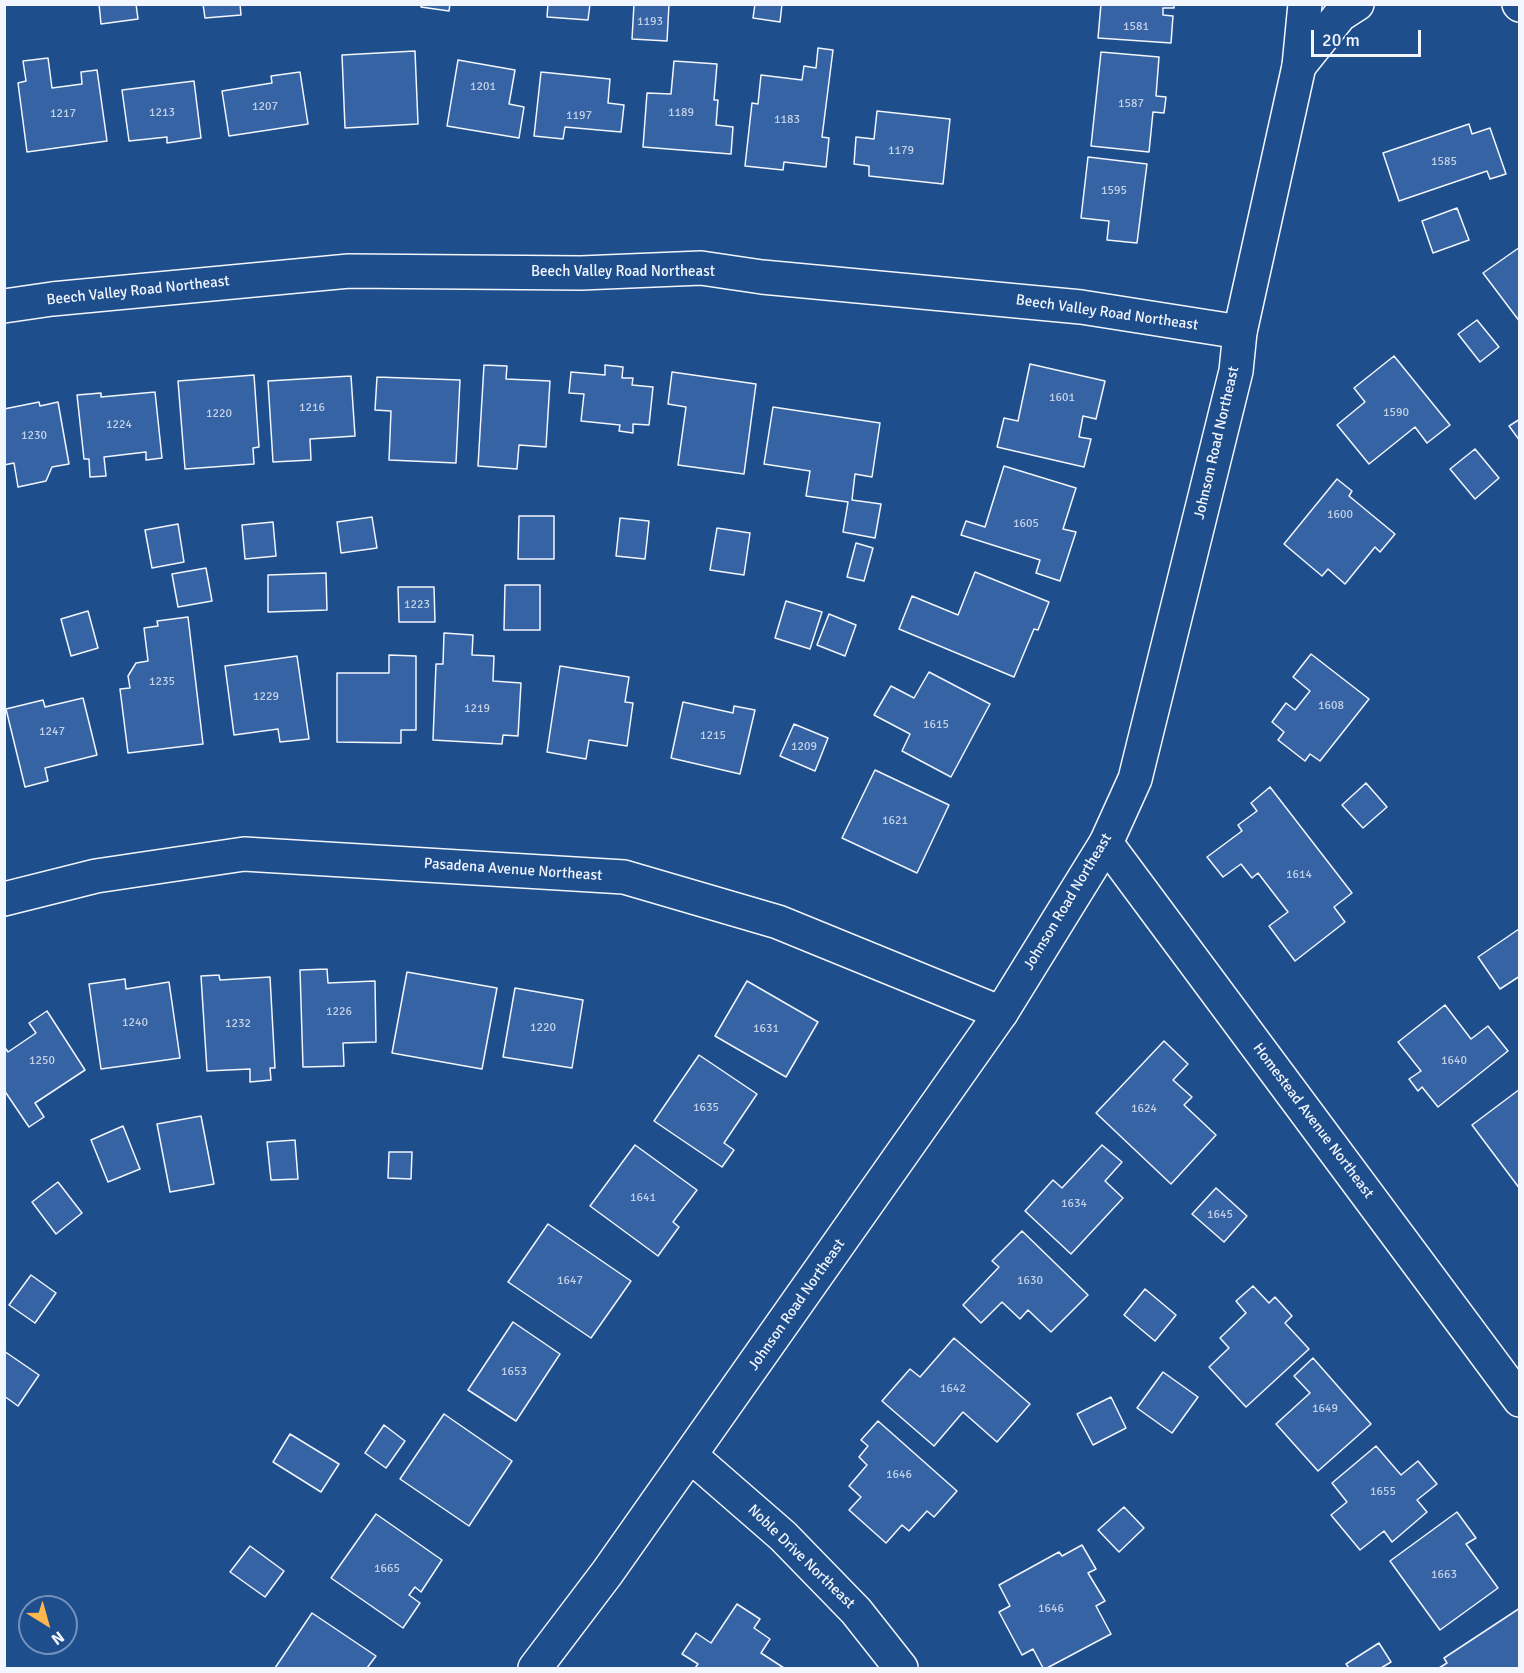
<!DOCTYPE html>
<style>
body{margin:0}
#map{position:relative;width:1524px;height:1673px;overflow:hidden;background:#1f4e8c;font-family:Signika,sans-serif}
canvas{display:block}
.frame{position:absolute;inset:0;border:6px solid #f2f6ff;pointer-events:none}
.north{position:absolute;left:18px;top:1595px;width:60px;height:60px;box-sizing:border-box;background:#1f4e8c;border:2px solid #7391ba;border-radius:50%;rotate:143deg;font-size:16px;font-weight:700;line-height:24px;text-align:center;color:#f2f6ff}
.north::after{content:'';display:block;margin:auto;width:21px;height:27px;background:#ffb74d;clip-path:polygon(50% 0,100% 100%,50% 72%,0 100%)}
.scale{position:absolute;left:1311px;top:30px;width:110px;height:27px;box-sizing:border-box;border:3px solid #f2f6ff;border-top:0;padding-left:8px;font-size:18px;line-height:21px;white-space:nowrap;color:#f2f6ff;-webkit-text-stroke:4px #1f4e8c;paint-order:stroke}
</style>
<div id="map">
<canvas width="1524" height="1673"></canvas>
<div class="frame"></div>
<div class="north">N</div>
<div class="scale">20 m</div>
</div>
<script>
const c = document.querySelector('canvas').getContext('2d');
c.lineJoin = 'round';
function fill(path, color) { c.fillStyle = color; c.fill(path, 'evenodd'); }
const toPath = rows => new Path2D(rows.map(r => 'M' + r).join(''));
function trace(path, color, width, dash) { c.strokeStyle = color; c.lineWidth = width; c.lineCap = dash ? 'butt' : 'round'; c.setLineDash(dash || []); c.stroke(path); }
function write(font, color, halo, rows, align = 'center') {
  c.font = font + ' Signika,sans-serif'; c.lineWidth = 4.5; c.setLineDash([]); c.textBaseline = 'middle'; c.strokeStyle = halo; c.fillStyle = color; for (const [text, x, y, turn = 0] of rows) {
    c.save(); c.translate(x, y); c.rotate((+turn || 0) * Math.PI / 180); c.textAlign = isNaN(turn) ? turn : align; if (halo) c.strokeText(text, 0, 0); c.fillText(text, 0, 0); c.restore();
  }
}
const building = toPath([
 [99,4,136,4,138,19,101,24,99,4],
 [203,4,240,4,241,15,205,18,203,4],
 [422,4,450,4,449,11,421,7,422,4],
 [548,4,590,4,588,20,547,17,548,4],
 [634,4,669,4,667,41,632,39,634,4],
 [755,4,782,4,780,22,753,18,755,4],
 [1101,4,1174,4,1174,8,1163,8,1163,15,1173,16,1171,43,1098,38,1101,4],
 [818,48,833,50,822,137,829,138,826,167,784,162,783,170,745,166,752,103,758,104,761,75,802,80,804,66,816,68,818,48],
 [415,51,418,124,345,128,342,55,415,51],
 [1101,52,1159,57,1156,96,1166,97,1164,113,1153,112,1149,152,1091,146,1101,52],
 [48,58,52,88,82,84,81,72,97,70,107,141,27,152,18,83,26,81,23,61,48,58],
 [458,60,515,70,509,104,524,107,519,138,447,126,458,60],
 [674,61,717,64,714,100,718,100,716,125,733,127,731,154,643,147,647,93,671,94,674,61],
 [300,72,308,124,229,136,222,91,272,83,271,76,300,72],
 [541,72,610,79,608,103,624,105,621,132,565,127,563,139,534,136,541,72],
 [194,81,201,138,167,143,167,137,129,141,122,90,194,81],
 [877,111,950,119,943,184,869,176,869,166,854,164,856,137,874,139,877,111],
 [1469,124,1472,134,1490,128,1506,174,1490,179,1487,171,1399,201,1383,153,1469,124],
 [1088,157,1147,164,1137,243,1107,240,1109,221,1081,218,1088,157],
 [1457,208,1469,240,1433,253,1422,221,1457,208],
 [1520,247,1520,322,1483,273,1520,247],
 [1477,320,1499,347,1480,362,1458,334,1477,320],
 [1394,356,1450,425,1427,443,1415,427,1369,464,1337,425,1365,402,1354,388,1394,356],
 [1030,364,1105,381,1096,419,1083,416,1079,437,1091,439,1084,467,997,447,1004,418,1018,421,1030,364],
 [484,365,507,366,506,379,550,381,546,447,519,445,517,469,478,466,484,365],
 [605,365,623,367,622,378,633,378,632,385,653,387,649,425,633,424,633,433,619,431,620,425,581,421,584,394,569,393,571,372,605,375,605,365],
 [672,372,756,384,744,474,678,465,686,407,668,404,672,372],
 [254,375,259,447,253,448,254,464,185,469,178,381,254,375],
 [351,376,355,436,310,439,311,460,273,462,268,381,351,376],
 [377,377,460,380,456,463,389,460,391,411,375,410,377,377],
 [155,392,162,458,146,460,146,452,104,457,106,476,90,477,89,459,84,459,77,395,101,393,101,397,155,392],
 [39,402,40,406,58,402,69,464,52,467,46,481,18,487,14,463,4,465,4,409,39,402],
 [773,407,880,423,872,477,855,474,852,500,881,504,875,538,843,532,848,502,806,496,810,471,764,464,773,407],
 [1520,419,1520,441,1509,426,1520,419],
 [1475,449,1499,478,1475,499,1450,469,1475,449],
 [1004,466,1076,488,1063,529,1076,532,1060,581,1036,573,1040,560,961,535,966,521,985,527,1004,466],
 [1337,479,1352,491,1349,496,1395,534,1380,552,1375,547,1345,584,1328,569,1322,576,1284,544,1337,479],
 [519,516,554,516,554,559,518,559,519,516],
 [372,517,377,548,341,553,337,522,372,517],
 [620,518,649,521,645,559,616,556,620,518],
 [273,522,276,556,245,559,242,525,273,522],
 [178,524,184,562,152,568,145,530,178,524],
 [717,528,750,533,744,575,710,570,717,528],
 [856,543,873,548,864,581,847,577,856,543],
 [206,568,212,601,178,607,172,574,206,568],
 [975,572,1049,602,1038,630,1034,629,1014,677,899,629,912,596,958,615,975,572],
 [326,573,327,610,268,612,268,575,326,573],
 [505,585,540,585,540,630,504,630,505,585],
 [398,587,434,587,435,622,399,622,398,587],
 [786,601,822,612,810,649,775,638,786,601],
 [88,611,98,648,71,656,61,619,88,611],
 [829,614,856,625,845,656,817,645,829,614],
 [188,617,203,744,128,753,120,689,130,688,128,676,136,663,148,661,144,628,158,626,157,621,188,617],
 [444,633,473,635,472,655,494,656,493,681,521,683,518,736,503,735,502,744,433,740,436,664,443,664,444,633],
 [1311,654,1369,699,1320,761,1310,754,1305,761,1278,740,1284,732,1272,722,1286,703,1295,710,1310,691,1293,677,1311,654],
 [389,655,416,656,416,730,401,730,401,743,337,742,337,673,389,673,389,655],
 [297,656,309,739,280,742,278,729,234,735,225,666,297,656],
 [560,666,629,677,625,702,633,703,627,746,589,740,586,759,547,752,560,666],
 [929,672,990,704,951,777,902,751,910,734,874,715,891,686,914,698,929,672],
 [83,698,97,755,45,768,48,781,25,787,6,709,43,700,45,707,83,698],
 [683,702,733,713,734,706,755,710,740,774,671,758,683,702],
 [794,724,828,738,815,771,780,756,794,724],
 [875,770,949,805,917,873,842,838,875,770],
 [1366,783,1387,807,1363,828,1342,805,1366,783],
 [1270,787,1352,893,1334,907,1345,922,1295,961,1269,926,1288,912,1258,873,1252,878,1241,864,1223,877,1207,857,1242,831,1238,825,1257,811,1251,803,1270,787],
 [1519,929,1520,976,1500,989,1478,957,1519,929],
 [327,969,328,983,375,981,376,1042,343,1043,344,1066,303,1067,300,970,327,969],
 [407,972,497,988,482,1069,392,1053,407,972],
 [219,975,220,980,270,977,275,1068,270,1068,271,1080,250,1082,250,1069,207,1071,201,976,219,975],
 [125,979,126,989,169,982,180,1058,101,1069,89,984,125,979],
 [747,981,818,1022,786,1077,715,1036,747,981],
 [515,988,583,1000,572,1068,503,1057,515,988],
 [1445,1005,1471,1039,1488,1026,1508,1051,1438,1107,1422,1087,1418,1091,1409,1079,1421,1071,1398,1042,1445,1005],
 [47,1011,85,1070,35,1103,44,1117,29,1127,4,1090,4,1046,8,1052,36,1033,29,1023,47,1011],
 [1164,1041,1188,1064,1173,1080,1192,1097,1184,1105,1216,1135,1171,1184,1096,1113,1164,1041],
 [699,1055,757,1094,724,1143,734,1150,722,1167,654,1121,699,1055],
 [1520,1089,1520,1189,1472,1125,1520,1089],
 [201,1116,214,1184,170,1192,157,1124,201,1116],
 [123,1126,140,1169,108,1182,91,1140,123,1126],
 [295,1140,298,1179,271,1180,267,1142,295,1140],
 [635,1145,697,1190,673,1222,679,1227,658,1256,590,1206,635,1145],
 [1102,1145,1122,1162,1105,1181,1123,1198,1071,1254,1025,1211,1053,1180,1062,1188,1102,1145],
 [389,1152,412,1152,411,1179,388,1178,389,1152],
 [58,1182,82,1213,56,1234,32,1202,58,1182],
 [1216,1188,1247,1216,1224,1242,1192,1214,1216,1188],
 [548,1224,631,1281,591,1338,508,1282,548,1224],
 [1022,1231,1088,1295,1051,1332,1028,1310,1020,1319,1002,1302,981,1323,963,1305,999,1267,992,1261,1022,1231],
 [31,1275,56,1293,35,1323,9,1305,31,1275],
 [1253,1286,1269,1303,1275,1297,1292,1316,1285,1323,1309,1349,1246,1407,1209,1367,1229,1348,1220,1338,1246,1313,1236,1301,1253,1286],
 [1145,1289,1176,1315,1155,1341,1124,1315,1145,1289],
 [513,1322,560,1354,516,1421,468,1390,513,1322],
 [954,1338,1030,1404,997,1442,963,1412,934,1446,882,1401,910,1369,920,1377,954,1338],
 [4,1351,39,1375,18,1406,4,1396,4,1351],
 [1313,1358,1371,1424,1318,1471,1276,1424,1310,1393,1294,1376,1313,1358],
 [1163,1372,1198,1397,1172,1433,1137,1408,1163,1372],
 [1111,1397,1126,1428,1093,1445,1077,1414,1111,1397],
 [444,1414,512,1461,469,1526,400,1479,444,1414],
 [878,1421,957,1491,934,1517,927,1511,909,1531,902,1525,886,1543,849,1510,861,1497,849,1486,867,1465,859,1457,868,1446,861,1440,878,1421],
 [384,1425,405,1441,386,1468,365,1453,384,1425],
 [290,1434,339,1464,321,1492,273,1462,290,1434],
 [1376,1446,1401,1475,1418,1461,1437,1484,1417,1500,1427,1512,1392,1542,1384,1531,1360,1550,1331,1515,1347,1502,1332,1483,1376,1446],
 [1124,1507,1144,1528,1119,1552,1098,1530,1124,1507],
 [1457,1512,1476,1538,1466,1544,1498,1588,1440,1630,1390,1561,1457,1512],
 [376,1514,442,1560,421,1592,415,1587,409,1595,420,1603,403,1628,331,1578,376,1514],
 [1082,1545,1096,1569,1088,1573,1105,1601,1096,1606,1111,1634,1047,1668,1043,1668,1033,1649,1022,1655,999,1612,1010,1606,999,1585,1059,1552,1062,1556,1082,1545],
 [250,1546,284,1571,265,1597,230,1572,250,1546],
 [737,1604,760,1619,754,1628,770,1639,761,1653,784,1668,695,1668,698,1664,682,1654,696,1633,711,1643,737,1604],
 [1520,1608,1520,1668,1439,1668,1447,1663,1444,1658,1520,1608],
 [312,1613,376,1656,367,1668,275,1668,312,1613],
 [1379,1643,1391,1662,1381,1668,1349,1668,1346,1664,1379,1643]
]);
const street = toPath([
 [1519,4,1520,5],
 [1299,66,1340,15,1357,4],
 [4,306,52,299,349,271,581,273,701,268,762,277,1081,307,1240,332],
 [1106,843,1520,1400],
 [4,899,96,876,244,854,624,877,778,922,1001,1013],
 [691,1456,783,1536,856,1611,901,1668]
]);
const secondary = toPath([
 [535,1668,607,1573,1001,1013,1106,843,1135,779,1236,371,1240,332,1299,66,1305,4]
]);
const numberNames = [
 ["1193",650,22],
 ["1581",1136,27],
 ["1201",483,87],
 ["1587",1131,104],
 ["1207",265,107],
 ["1213",162,113],
 ["1189",681,113],
 ["1217",63,114],
 ["1197",579,116],
 ["1183",787,120],
 ["1179",901,151],
 ["1585",1444,162],
 ["1595",1114,191],
 ["1601",1062,398],
 ["1216",312,408],
 ["1590",1396,413],
 ["1220",219,414],
 ["1224",119,425],
 ["1230",34,436],
 ["1600",1340,515],
 ["1605",1026,524],
 ["1223",417,605],
 ["1235",162,682],
 ["1229",266,697],
 ["1608",1331,706],
 ["1219",477,709],
 ["1615",936,725],
 ["1247",52,732],
 ["1215",713,736],
 ["1209",804,747],
 ["1621",895,821],
 ["1614",1299,875],
 ["1226",339,1012],
 ["1240",135,1023],
 ["1232",238,1024],
 ["1220",543,1028],
 ["1631",766,1029],
 ["1250",42,1061],
 ["1640",1454,1061],
 ["1635",706,1108],
 ["1624",1144,1109],
 ["1641",643,1198],
 ["1634",1074,1204],
 ["1645",1220,1215],
 ["1647",570,1281],
 ["1630",1030,1281],
 ["1653",514,1372],
 ["1642",953,1389],
 ["1649",1325,1409],
 ["1646",899,1475],
 ["1655",1383,1492],
 ["1665",387,1569],
 ["1663",1444,1575],
 ["1646",1051,1609]
];
const streetNames = [
 ["Beech Valley Road Northeast",623,272],
 ["Beech Valley Road Northeast",138,291,-6],
 ["Beech Valley Road Northeast",1107,313,8],
 ["Johnson Road Northeast",1217,443,-77],
 ["Pasadena Avenue Northeast",513,870,4],
 ["Johnson Road Northeast",1068,902,-59],
 ["Homestead Avenue Northeast",1313,1121,53],
 ["Johnson Road Northeast",797,1305,-55],
 ["Noble Drive Northeast",801,1557,44]
];
fill(building, '#3563a3');
trace(building, '#f2f6ff', 1.5);
trace(street, '#f2f6ff', 36);
trace(secondary, '#f2f6ff', 36);
trace(street, '#1f4e8c', 33);
trace(secondary, '#1f4e8c', 33);
write('12px', '#c3d1e8', null, numberNames);
write('15px', '#f2f6ff', '#1f4e8c', streetNames);
</script>
